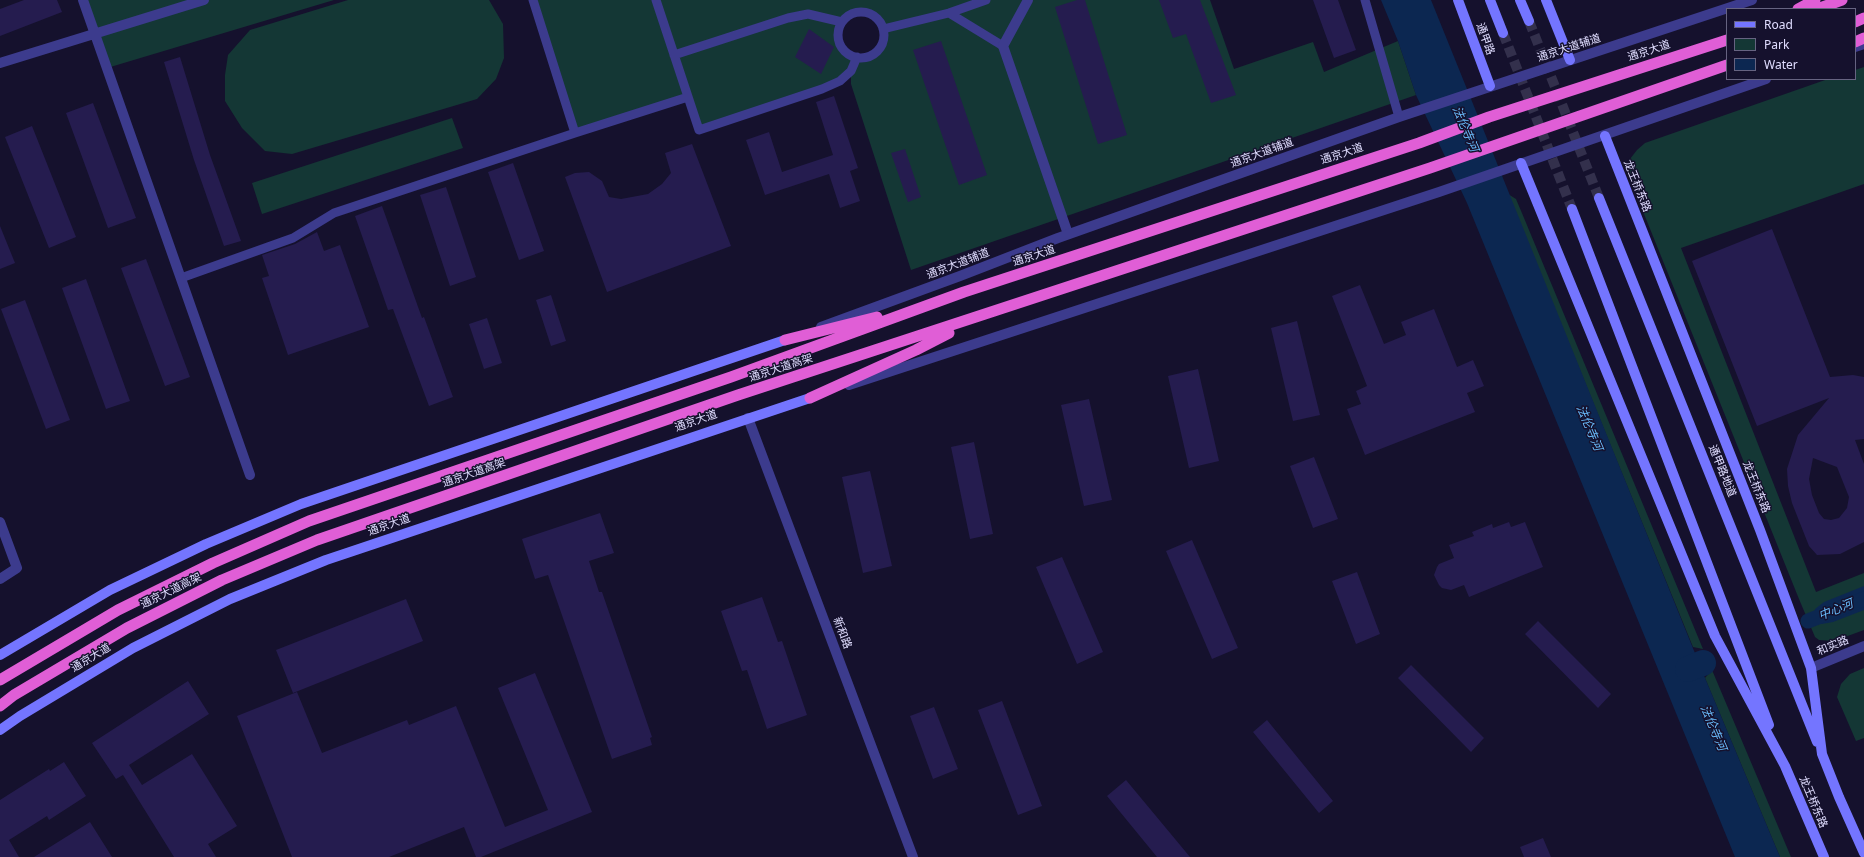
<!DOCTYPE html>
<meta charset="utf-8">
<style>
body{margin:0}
#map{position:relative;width:1864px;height:857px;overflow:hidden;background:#15112d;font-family:"Noto Sans",sans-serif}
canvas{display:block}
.legend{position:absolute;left:1726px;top:8px;width:130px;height:72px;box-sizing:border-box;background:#15112d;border:1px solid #666381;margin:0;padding:5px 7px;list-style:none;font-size:12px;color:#e0ddff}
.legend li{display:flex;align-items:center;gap:8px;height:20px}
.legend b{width:20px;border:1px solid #666381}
</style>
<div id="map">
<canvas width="1864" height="857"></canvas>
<ul class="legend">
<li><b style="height:5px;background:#7475ff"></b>Road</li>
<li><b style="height:11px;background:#143735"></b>Park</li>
<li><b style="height:11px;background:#0c2751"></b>Water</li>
</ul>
</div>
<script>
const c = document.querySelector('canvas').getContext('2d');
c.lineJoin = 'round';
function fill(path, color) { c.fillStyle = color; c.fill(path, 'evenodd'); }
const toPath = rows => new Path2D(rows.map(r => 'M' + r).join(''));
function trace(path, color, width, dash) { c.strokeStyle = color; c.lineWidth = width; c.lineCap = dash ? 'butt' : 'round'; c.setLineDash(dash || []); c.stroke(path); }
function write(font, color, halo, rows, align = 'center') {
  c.font = font + ' "Noto Sans","Noto Sans SC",sans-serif'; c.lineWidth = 3; c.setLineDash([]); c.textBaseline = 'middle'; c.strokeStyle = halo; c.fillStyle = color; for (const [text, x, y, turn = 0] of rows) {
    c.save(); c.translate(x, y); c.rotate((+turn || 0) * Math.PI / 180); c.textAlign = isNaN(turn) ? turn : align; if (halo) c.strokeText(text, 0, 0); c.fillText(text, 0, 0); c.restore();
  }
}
const green = toPath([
 [83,0,334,0,107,68],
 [348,0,489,0,503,24,504,58,496,79,477,99,292,154,265,151,242,128,225,101,225,75,228,55,250,30],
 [533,0,1210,0,1234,69,1313,42,1324,72,1398,41,1416,95,911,270,851,84,851,72,840,81,699,130,688,98,575,133],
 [861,12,869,13,875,17,880,23,883,29,882,44,872,55,865,57,857,57,844,50,838,36,842,22,847,16],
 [1864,67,1864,184,1681,248,1816,592,1864,573,1864,630,1834,641,1819,640,1815,637,1799,599,1634,189,1628,169,1630,159,1637,150,1645,143,1828,79,1855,79,1855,70],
 [452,118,463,148,262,214,252,183],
 [1508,194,1516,199,1524,218,1703,649,1693,647],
 [1864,668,1864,738,1856,741,1837,697,1841,684,1850,674],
 [1712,670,1791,857,1780,857,1705,678]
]);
const water = toPath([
 [1381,0,1431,0,1705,678,1780,857,1735,857,1467,203,1416,95,1398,41],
 [1864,586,1864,610,1833,622,1822,624,1814,619,1815,609,1824,602]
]);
const canal = toPath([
 [1808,621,1864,599]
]);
const river = toPath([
 [1688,669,1703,663]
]);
const building = toPath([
 [24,0,57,0,62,12,0,36,0,9],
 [1077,0,1085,0,1127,135,1098,144,1055,7],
 [1159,0,1200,0,1236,95,1211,103,1186,34,1173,38],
 [1313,0,1338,0,1356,50,1334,58],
 [809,29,834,47,821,74,795,57],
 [941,41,987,175,959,185,913,50],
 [180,57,210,155,241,241,224,246,194,160,164,62],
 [834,96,858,168,850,171,860,201,840,208,829,174,765,195,746,140,769,132,782,172,833,155,816,102],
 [93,103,136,218,108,228,66,113],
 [32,126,76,237,49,248,5,137],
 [692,144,731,246,607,292,565,177,575,173,589,172,602,181,609,197,621,199,648,194,662,184,671,173,665,153],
 [905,149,921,197,908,202,891,153],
 [513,163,544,251,519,260,488,172],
 [446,187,476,277,450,286,420,195],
 [382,206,422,318,424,317,453,397,429,406,393,309,388,310,355,216],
 [0,226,15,263,0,269],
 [1772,229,1830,377,1853,375,1864,377,1864,439,1855,440,1864,464,1864,542,1840,554,1817,555,1809,546,1792,503,1788,486,1787,469,1798,435,1829,398,1757,426,1692,261],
 [1813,458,1837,467,1849,497,1847,508,1839,518,1831,520,1824,519,1819,513,1812,495,1809,479],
 [317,232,324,251,340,245,369,327,288,355,262,278,269,276,262,255,295,244],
 [146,259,190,377,165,386,121,268],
 [86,279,130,401,106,409,62,288],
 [1360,285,1384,344,1406,335,1401,322,1434,309,1457,367,1473,360,1484,386,1467,393,1475,412,1365,455,1347,409,1361,404,1356,391,1367,386,1332,296],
 [551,295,566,341,551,346,536,300],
 [25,300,70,420,46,429,1,309],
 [487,318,502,363,484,369,469,324],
 [1297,321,1320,415,1293,421,1271,328],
 [1198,369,1219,461,1189,468,1168,376],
 [1089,399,1112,500,1084,506,1061,405],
 [974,442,993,534,970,539,951,447],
 [1314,457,1338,519,1313,528,1290,466],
 [870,471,892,566,863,573,842,477],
 [600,513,614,553,589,561,599,592,602,592,652,737,650,738,652,745,612,759,548,575,535,579,522,539],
 [1509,522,1511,527,1525,522,1543,567,1469,597,1464,585,1451,590,1442,588,1439,585,1434,575,1437,567,1439,564,1454,558,1449,545,1474,536,1472,532,1492,524,1493,528],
 [1192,540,1238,648,1212,659,1166,551],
 [1062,557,1103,652,1077,664,1036,567],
 [1357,572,1380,634,1356,644,1332,581],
 [762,597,778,642,782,641,807,715,767,729,747,670,742,671,721,611],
 [406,599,423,641,293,693,276,650],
 [1538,621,1611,694,1598,708,1525,634],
 [1411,665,1484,738,1471,752,1398,678],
 [535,673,592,812,481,857,476,857,464,827,389,857,292,857,237,716,297,692,322,753,407,720,409,725,456,706,505,827,548,810,498,688],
 [188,681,209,714,129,765,142,785,192,754,237,826,208,844,216,857,174,857,123,775,116,779,92,743],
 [1002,701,1042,806,1018,815,978,710],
 [934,707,958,769,933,779,910,716],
 [1267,720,1333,801,1319,813,1253,732],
 [64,762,86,796,49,820,47,816,9,840,19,857,0,857,0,800,49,769,50,771],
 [1126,780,1190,857,1157,857,1107,796],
 [90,822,112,857,34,857],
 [1543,838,1551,857,1524,857,1520,847]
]);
const secondaryTunnel = toPath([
 [1529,21,1599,198],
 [1503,33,1572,209]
]);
const service = toPath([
 [533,0,575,133],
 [656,0,699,130,822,89,840,81,851,71,857,57],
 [1365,0,1399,117],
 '838 35a23 23 0 1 1 46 0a23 23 0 1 1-46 0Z',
 [949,13,1003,46],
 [883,29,949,13,986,0],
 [674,55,788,18,808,14,842,22],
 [181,278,293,238,334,213,575,133,688,97]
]);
const minor = toPath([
 [83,0,250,475],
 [1028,0,1003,46,1068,234],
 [0,63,204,0],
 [0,522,17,568,0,579]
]);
const tertiary = toPath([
 [1855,47,1864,44],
 [821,327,960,276,1058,238,1399,117,1752,0],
 [849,385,1439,192,1766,79],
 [748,418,913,857],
 [1811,668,1864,646]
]);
const secondary = toPath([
 [1458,0,1490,86],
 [1490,0,1503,33],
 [1520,0,1529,21],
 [1546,0,1570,60],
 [1605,136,1760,530,1811,668,1822,754,1839,797,1864,853],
 [1521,163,1715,636,1785,766,1824,857],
 [1599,198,1817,742],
 [1572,209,1769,725],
 [0,655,110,590,206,544,301,504,785,340],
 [0,730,20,716,133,648,230,599,326,560,810,398]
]);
const trunk = toPath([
 [1798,9,1815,0],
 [1817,9,1842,0],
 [1855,22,1864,18],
 [1855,42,1864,38],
 [785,340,877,317],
 [810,398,916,350,949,333],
 [0,680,118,610,213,563,309,521,731,377,964,292,1419,143,1489,117,1727,40],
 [0,706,14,695,127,628,222,580,317,540,738,395,1430,168,1727,65]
]);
const streetNames = [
 ["通甲路",1485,39,70],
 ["通京大道辅道",1569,48,-18],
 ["通京大道",1649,51,-18],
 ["通京大道辅道",1262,153,-20],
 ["通京大道",1342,154,-18],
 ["龙王桥东路",1637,186,68],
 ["通京大道",1034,256,-18],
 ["通京大道辅道",958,264,-21],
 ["通京大道高架",781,368,-18],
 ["通京大道",696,421,-19],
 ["通甲路地道",1722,471,68],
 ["通京大道高架",474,473,-19],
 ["龙王桥东路",1756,487,68],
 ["通京大道",389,525,-19],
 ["通京大道高架",171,591,-26],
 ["新和路",842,633,69],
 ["和实路",1833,646,-23],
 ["通京大道",91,658,-31],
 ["龙王桥东路",1813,802,67]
];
const waterNames = [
 ["法伦寺河",1465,129,67],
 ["法伦寺河",1589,428,67],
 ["中心河",1836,610,-22],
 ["法伦寺河",1713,728,67]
];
fill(green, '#143735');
fill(water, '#0c2751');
trace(canal, '#0c2751', 15);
trace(river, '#0c2751', 26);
fill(building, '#251c4f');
trace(secondaryTunnel, '#33304c', 10, [10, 5]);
trace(service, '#3c3b8d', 9);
trace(minor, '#3c3b8d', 10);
trace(tertiary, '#3c3b8d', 10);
trace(secondary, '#7475ff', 10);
trace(trunk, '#e05ed6', 11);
write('11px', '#e0ddff', '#15112d', streetNames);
write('italic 12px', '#6bbfff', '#15112d', waterNames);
</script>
